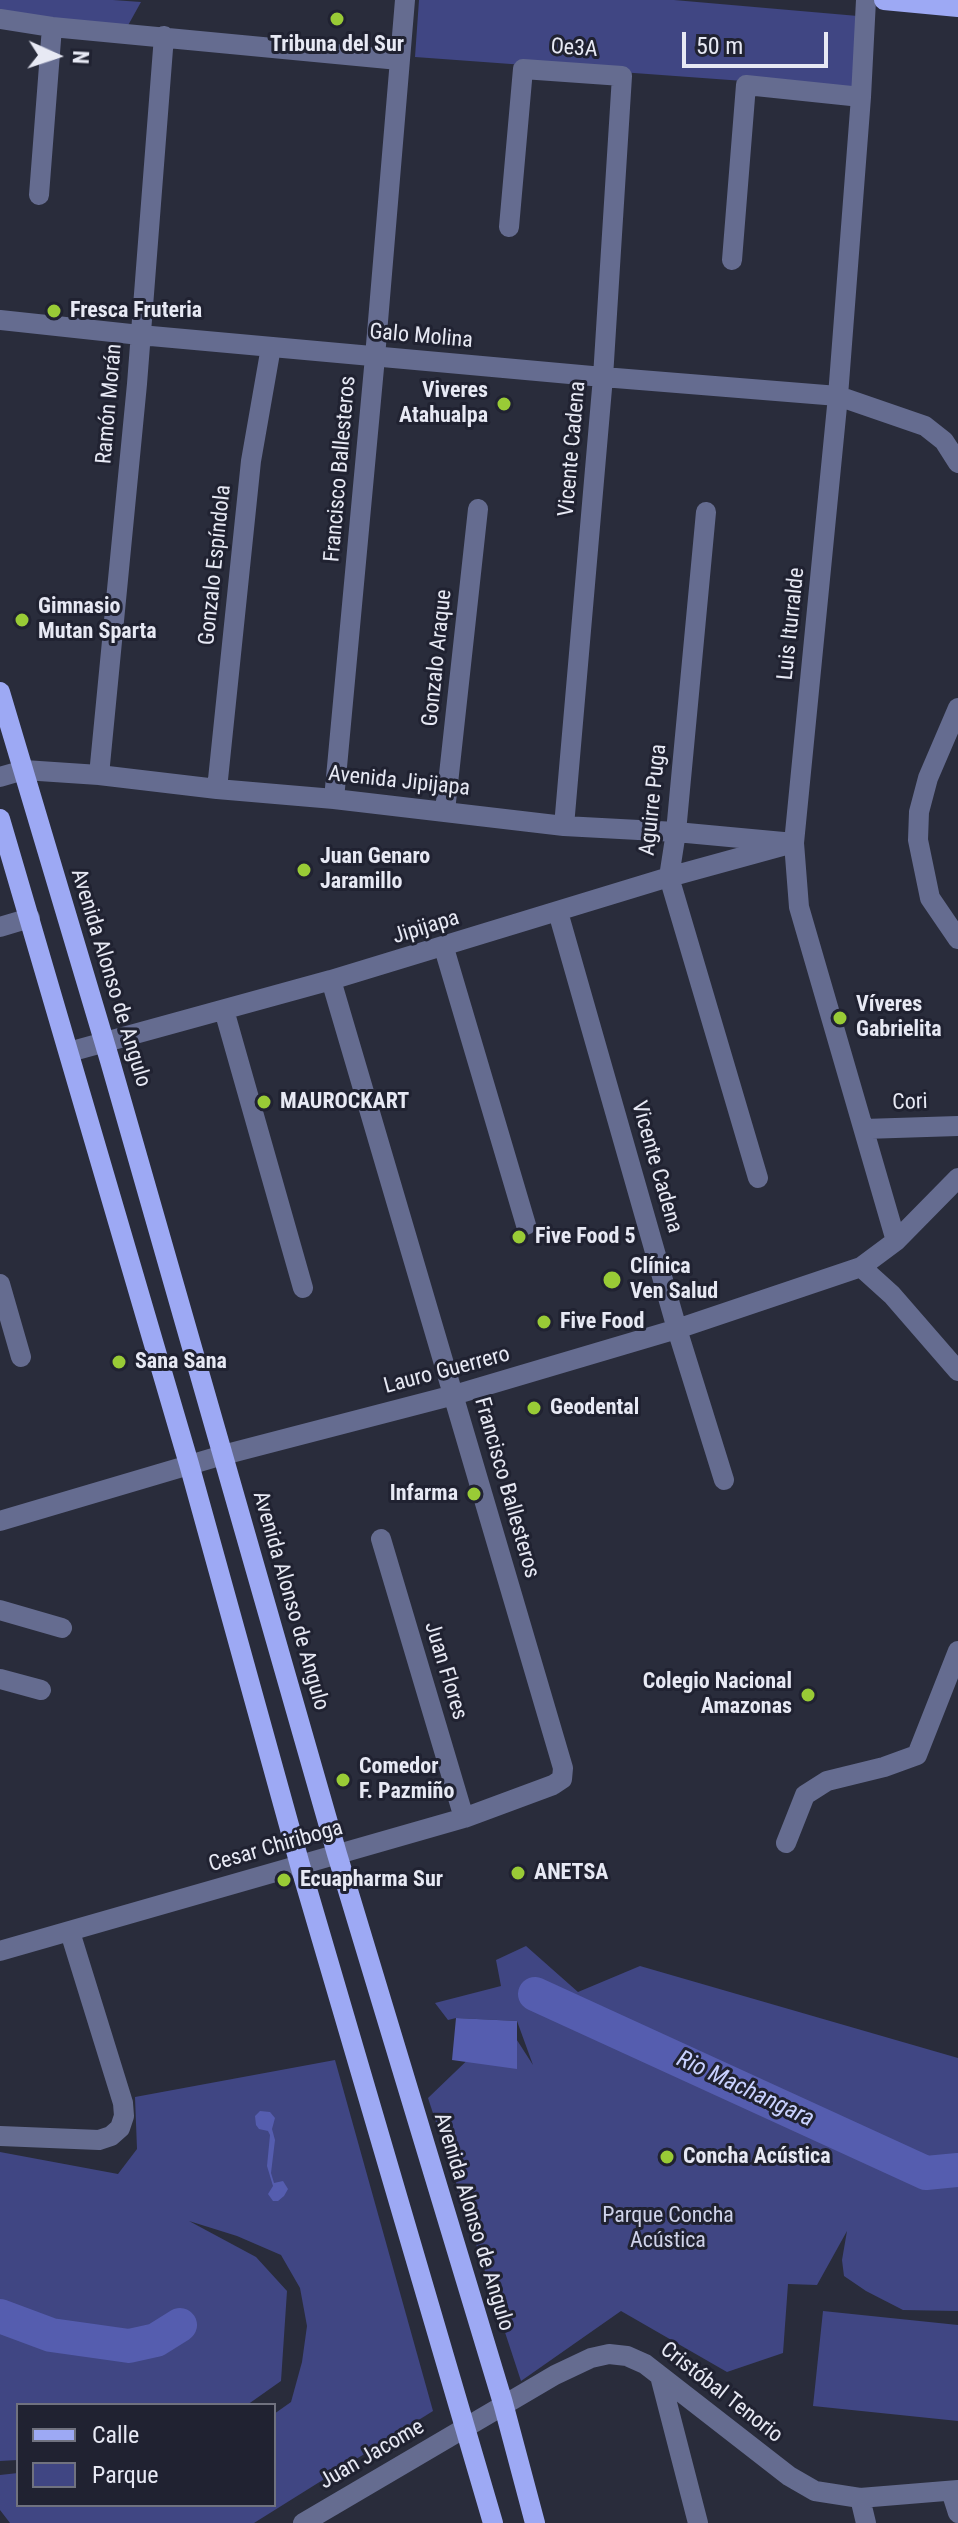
<!DOCTYPE html>
<meta charset="utf-8">
<style>
body{margin:0}
#map{position:relative;width:958px;height:2523px;overflow:hidden;background:#292c3b;font-family:"Roboto Condensed",sans-serif}
canvas{display:block}
.legend{position:absolute;left:16px;top:2403px;width:260px;height:104px;box-sizing:border-box;background:#202231;border:2px solid #70727f;margin:0;padding:10px 14px;list-style:none;font-size:24px;color:#e7e9f4}
.legend li{display:flex;align-items:center;gap:16px;height:40px}
.legend b{width:40px;border:2px solid #70727f}
.north{position:absolute;left:16px;top:16px;width:80px;height:80px;-webkit-text-stroke:6px #202231;paint-order:stroke;rotate:93deg;font-size:22px;font-weight:700;line-height:32px;text-align:center;color:#e7e9f4}
.north::after{content:'';display:block;margin:auto;width:28px;height:36px;background:#e7e9f4;clip-path:polygon(50% 0,100% 100%,50% 72%,0 100%)}
.scale{position:absolute;left:682px;top:32px;width:146px;height:36px;box-sizing:border-box;border:4px solid #e7e9f4;border-top:0;padding-left:10px;font-size:24px;line-height:28px;white-space:nowrap;color:#e7e9f4;-webkit-text-stroke:6px #202231;paint-order:stroke}
</style>
<div id="map">
<canvas width="958" height="2523"></canvas>
<ul class="legend">
<li><b style="height:10px;background:#9da9f4"></b>Calle</li>
<li><b style="height:22px;background:#404683"></b>Parque</li>
</ul>
<div class="north">N</div>
<div class="scale">50 m</div>
</div>
<script>
const c = document.querySelector('canvas').getContext('2d');
c.lineJoin = 'round';
function fill(path, color) { c.fillStyle = color; c.fill(path, 'evenodd'); }
const toPath = rows => new Path2D(rows.map(r => 'M' + r).join(''));
function trace(path, color, width, dash) { c.strokeStyle = color; c.lineWidth = width; c.lineCap = dash ? 'butt' : 'round'; c.setLineDash(dash || []); c.stroke(path); }
function write(font, color, halo, rows, align = 'center') {
  c.font = font + ' "Roboto Condensed",sans-serif'; c.lineWidth = 6; c.setLineDash([]); c.textBaseline = 'middle'; c.strokeStyle = halo; c.fillStyle = color; for (const [text, x, y, turn = 0] of rows) {
    c.save(); c.translate(x, y); c.rotate((+turn || 0) * Math.PI / 180); c.textAlign = isNaN(turn) ? turn : align; if (halo) c.strokeText(text, 0, 0); c.fillText(text, 0, 0); c.restore();
  }
}
const green = toPath([
 [0,0,113,0,141,2,126,29,0,16],
 [419,0,674,0,858,16,853,89,415,57],
 [526,1946,578,1992,640,1966,958,2058,958,2311,903,2310,866,2291,844,2276,842,2260,847,2231,817,2285,788,2284,783,2353,727,2372,621,2311,521,2381,428,2098,506,2023,533,2065,517,2021,456,2018,448,2020,435,2003,501,1986,496,1960],
 [335,2060,433,2411,254,2523,10,2523,0,2510,0,2475,18,2473,18,2505,274,2505,274,2414,291,2402,302,2362,307,2326,300,2288,281,2255,237,2236,189,2221,256,2257,287,2291,281,2381,247,2405,18,2405,18,2460,0,2461,0,2152,118,2174,137,2149,135,2097],
 [823,2311,958,2325,958,2421,813,2406]
]);
const water = toPath([
 [456,2018,517,2021,517,2069,452,2060],
 [260,2111,270,2112,275,2118,272,2129,275,2140,271,2173,274,2183,283,2181,288,2189,284,2196,278,2201,273,2201,268,2194,273,2186,267,2166,270,2135,268,2131,259,2129,256,2125,255,2116]
]);
const river = toPath([
 [535,1994,926,2173,958,2170],
 [0,2316,51,2335,129,2346,156,2340,180,2325]
]);
const minor = toPath([
 [866,0,861,97,838,396,794,843,799,907,896,1241],
 [0,19,52,27,399,60],
 [39,195,52,27],
 [509,227,523,69,622,76,603,377,564,826],
 [732,260,746,85,861,97],
 [0,320,140,335,603,377,838,396,925,426,944,441,958,463],
 [706,512,676,832,669,877,758,1178],
 [958,708,928,778,919,812,918,840,930,898,958,939],
 [99,775,137,384,164,36],
 [0,777,24,770,99,775,217,789,334,799,564,826,676,832,794,843],
 [217,789,251,461,271,347],
 [334,799,375,357,405,0],
 [445,811,478,509],
 [558,912,677,1329,724,1480],
 [0,927,30,918],
 [444,948,526,1225],
 [224,1010,303,1288],
 [69,1052,331,980,669,877,782,846],
 [864,1129,958,1126],
 [861,1267,892,1295,958,1371],
 [0,1284,21,1357],
 [0,1521,223,1455,454,1395,677,1329,861,1267,896,1241,958,1178],
 [381,1539,464,1818],
 [0,1610,62,1628],
 [0,1679,41,1690],
 [786,1843,805,1795,827,1781,884,1767,917,1755,958,1651],
 [0,1951,464,1818,553,1785,562,1779,563,1768,331,980],
 [0,2136,99,2140,111,2136,120,2128,124,2116,123,2103,70,1932],
 [660,2376,698,2523],
 [951,2491,958,2513],
 [860,2498,866,2523],
 [303,2523,555,2375,591,2358,609,2354,627,2356,645,2364,789,2476,815,2491,860,2498,958,2490]
]);
const major = toPath([
 [884,0,958,7],
 [0,692,110,1061,337,1854,503,2403,535,2523],
 [0,819,189,1464,300,1865,493,2523]
]);
const markers = [
 [337,19,8,"#99cb36"],
 [54,311,8,"#99cb36"],
 [504,404,8,"#99cb36"],
 [22,620,8,"#99cb36"],
 [304,870,8,"#99cb36"],
 [840,1018,8,"#99cb36"],
 [264,1102,8,"#99cb36"],
 [519,1237,8,"#99cb36"],
 [612,1280,10,"#99cb36"],
 [544,1322,8,"#99cb36"],
 [119,1362,8,"#99cb36"],
 [534,1408,8,"#99cb36"],
 [474,1494,8,"#99cb36"],
 [808,1695,8,"#99cb36"],
 [343,1780,8,"#99cb36"],
 [518,1873,8,"#99cb36"],
 [284,1880,8,"#99cb36"],
 [667,2157,8,"#99cb36"]
];
const poiNames = [
 ["Tribuna del Sur",337,45,"center"],
 ["Fresca Fruteria",70,311],
 ["Viveres",488,391,"right"],
 ["Atahualpa",488,416,"right"],
 ["Gimnasio",38,607],
 ["Mutan Sparta",38,632],
 ["Juan Genaro",320,857],
 ["Jaramillo",320,882],
 ["Víveres",856,1005],
 ["Gabrielita",856,1030],
 ["MAUROCKART",280,1102],
 ["Five Food 5",535,1237],
 ["Clínica",630,1267],
 ["Ven Salud",630,1292],
 ["Five Food",560,1322],
 ["Sana Sana",135,1362],
 ["Geodental",550,1408],
 ["Infarma",458,1494,"right"],
 ["Colegio Nacional",792,1682,"right"],
 ["Amazonas",792,1707,"right"],
 ["Comedor",359,1767],
 ["F. Pazmiño",359,1792],
 ["ANETSA",534,1873],
 ["Ecuapharma Sur",300,1880],
 ["Concha Acústica",683,2157]
];
const streetNames = [
 ["Oe3A",574,49,4],
 ["Galo Molina",421,337,5],
 ["Ramón Morán",110,404,-85],
 ["Vicente Cadena",573,449,-85],
 ["Francisco Ballesteros",341,469,-85],
 ["Gonzalo Espíndola",216,565,-84],
 ["Luis Iturralde",792,624,-84],
 ["Gonzalo Araque",438,658,-84],
 ["Avenida Jipijapa",399,782,6],
 ["Aguirre Puga",654,800,-84],
 ["Jipijapa",426,928,-17],
 ["Avenida Alonso de Angulo",110,978,73],
 ["Cori",910,1103,-2],
 ["Vicente Cadena",656,1167,74],
 ["Lauro Guerrero",447,1371,-15],
 ["Francisco Ballesteros",506,1488,74],
 ["Avenida Alonso de Angulo",290,1601,74],
 ["Juan Flores",445,1671,73],
 ["Cesar Chiriboga",276,1847,-16],
 ["Avenida Alonso de Angulo",473,2222,73],
 ["Cristóbal Tenorio",721,2393,38],
 ["Juan Jacome",372,2455,-30]
];
const parkNames = [
 ["Parque Concha",668,2216],
 ["Acústica",668,2241]
];
const waterNames = [
 ["Rio Machangara",745,2090,25]
];
fill(green, '#404683');
fill(water, '#555daf');
trace(river, '#555daf', 34);
trace(minor, '#656c90', 20);
trace(major, '#9da9f4', 20);
for (const [x, y, r, color] of markers) { const dot = new Path2D(); dot.arc(x, y, r, 0, 2 * Math.PI); c.fillStyle = color; c.fill(dot); trace(dot, '#202231', 3); }
write('bold 22px', '#e7e9f4', '#202231', poiNames, 'left');
write('22px', '#e7e9f4', '#202231', streetNames);
write('22px', '#cfd3ea', '#202231', parkNames);
write('italic 24px', '#c9d2ff', '#202231', waterNames);
</script>
